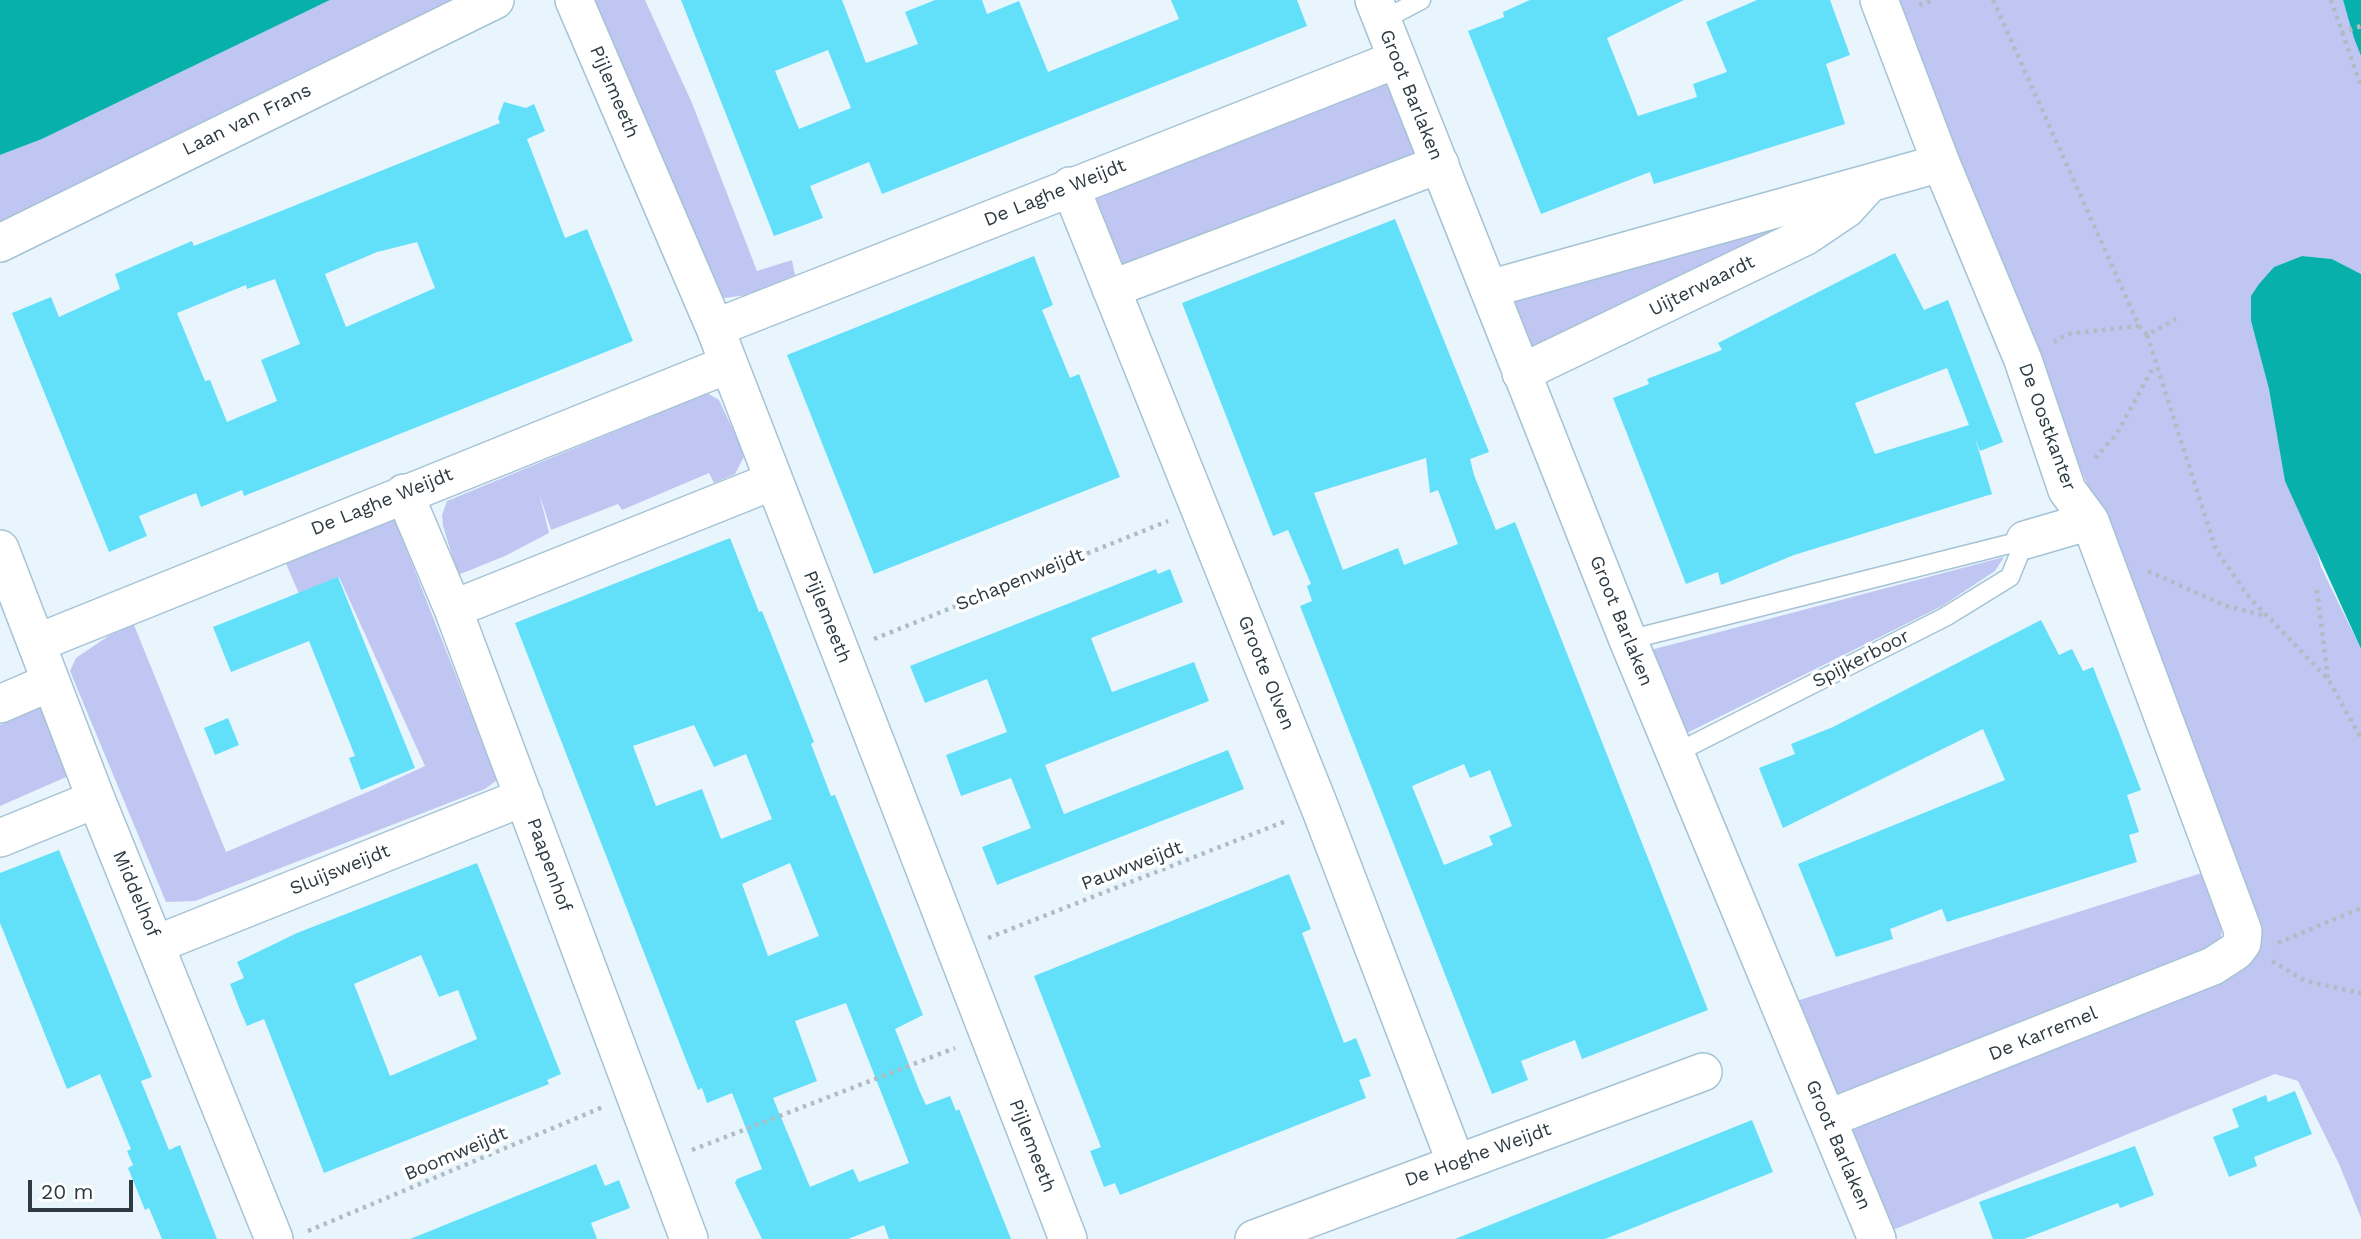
<!DOCTYPE html>
<style>
body{margin:0}
#map{position:relative;width:2361px;height:1239px;overflow:hidden;background:#e9f5fd;font-family:"Work Sans",sans-serif}
canvas{display:block}
.scale{position:absolute;left:28px;top:1180px;width:105px;height:32px;box-sizing:border-box;border:4px solid #2d3a41;border-top:0;padding-left:9px;font-size:21px;line-height:24px;white-space:nowrap;color:#2d3a41;-webkit-text-stroke:5px #fff;paint-order:stroke}
</style>
<div id="map">
<canvas width="2361" height="1239"></canvas>
<div class="scale">20 m</div>
</div>
<script>
const c = document.querySelector('canvas').getContext('2d');
c.lineJoin = 'round';
function fill(path, color) { c.fillStyle = color; c.fill(path, 'evenodd'); }
const toPath = rows => new Path2D(rows.map(r => 'M' + r).join(''));
function trace(path, color, width, dash) { c.strokeStyle = color; c.lineWidth = width; c.lineCap = dash ? 'butt' : 'round'; c.setLineDash(dash || []); c.stroke(path); }
function write(font, color, halo, rows, align = 'center') {
  c.font = font + ' "Work Sans",sans-serif'; c.lineWidth = 7; c.setLineDash([]); c.textBaseline = 'middle'; c.strokeStyle = halo; c.fillStyle = color; for (const [text, x, y, turn = 0] of rows) {
    c.save(); c.translate(x, y); c.rotate((+turn || 0) * Math.PI / 180); c.textAlign = isNaN(turn) ? turn : align; if (halo) c.strokeText(text, 0, 0); c.fillText(text, 0, 0); c.restore();
  }
}
const green = toPath([
 [330,0,469,0,0,228,0,155,42,139],
 [590,0,645,0,692,103,757,271,792,260,795,275,747,295,724,298,709,286],
 [1895,0,2343,0,2361,56,2361,274,2332,259,2302,256,2274,267,2252,296,2251,321,2321,567,2361,649,2361,1218,2339,1164,2298,1081,2275,1074,1888,1232,1846,1124,2257,939,2242,875],
 [1388,79,1419,156,1120,272,1091,194],
 [1841,198,1536,373,1503,291],
 [702,390,719,400,745,455,735,474,714,483,709,473,622,510,618,504,551,530,539,493,549,533,505,556,458,575,443,526,442,515,447,501,662,412,662,403],
 [394,518,497,780,485,789,195,901,166,902,70,671,76,658,110,635,134,625,226,852,377,788,425,766,339,577,299,594,285,561],
 [2004,557,1995,571,1942,606,1681,736,1647,651],
 [45,705,73,774,0,806,0,725],
 [2211,870,2224,905,2221,938,2201,953,1835,1102,1790,1003]
]);
const water = toPath([
 [0,0,330,0,42,139,0,155],
 [2343,0,2361,0,2361,56,2354,38],
 [2302,256,2332,259,2361,274,2361,649,2285,481,2269,389,2251,321,2251,296,2259,284,2274,267]
]);
const building = toPath([
 [681,0,842,0,866,63,918,44,905,12,935,0,982,0,987,14,1019,1,1048,72,1179,19,1171,0,1297,0,1307,26,882,194,869,162,810,186,823,218,774,236],
 [828,50,851,108,799,129,775,71],
 [1530,0,1684,0,1607,38,1638,116,1697,97,1693,84,1727,72,1706,22,1757,0,1830,0,1850,55,1826,64,1845,124,1654,184,1650,172,1541,214,1468,31,1504,17,1503,12],
 [504,102,526,108,534,104,545,131,527,139,565,238,587,229,633,341,244,496,242,490,201,507,196,493,139,516,147,536,109,552,12,313,51,297,59,317,120,289,115,274,192,241,194,246,500,123,498,118],
 [417,242,435,288,346,327,325,274,377,252],
 [275,279,300,344,261,360,277,401,227,422,210,380,205,381,177,313,246,285,247,289],
 [1395,219,1489,452,1470,459,1474,475,1496,530,1515,522,1708,1010,1582,1059,1575,1040,1521,1061,1528,1080,1492,1094,1300,606,1312,601,1307,586,1311,584,1288,530,1273,536,1182,303],
 [1426,458,1430,493,1438,490,1458,544,1404,565,1398,548,1343,570,1314,493],
 [1464,764,1470,778,1490,770,1512,826,1489,836,1493,845,1444,865,1412,786],
 [1895,253,1924,310,1948,300,2003,442,1980,451,1975,438,1992,494,1794,555,1721,585,1718,572,1686,584,1613,398,1649,384,1647,379,1722,350,1718,343],
 [1947,368,1969,425,1875,454,1855,403],
 [1034,256,1053,305,1042,310,1070,378,1079,374,1120,477,874,574,787,355],
 [730,538,759,612,762,611,814,742,811,744,831,796,835,795,923,1015,895,1029,920,1092,926,1105,950,1096,956,1111,959,1109,1011,1239,889,1239,884,1225,848,1239,762,1239,735,1183,737,1179,762,1169,732,1093,707,1103,702,1088,698,1090,686,1060,515,623],
 [694,725,714,767,746,754,772,819,721,839,702,789,656,806,633,746],
 [790,863,819,936,768,956,742,884],
 [846,1003,909,1163,859,1182,853,1169,810,1187,773,1098,817,1081,795,1021],
 [1156,569,1158,574,1170,569,1183,602,1091,638,1112,692,1194,662,1209,701,1045,765,1064,814,1228,750,1244,789,997,885,982,847,1031,828,1011,778,961,796,946,755,1007,732,987,679,925,703,910,666],
 [338,577,415,768,361,790,349,758,355,756,309,641,231,672,213,627],
 [2041,620,2059,655,2072,649,2083,671,2093,667,2116,725,2141,790,2127,795,2139,832,2129,835,2137,862,1947,922,1942,909,1890,929,1893,939,1836,957,1798,864,2005,780,1983,729,1783,828,1759,768,1795,754,1791,744,1833,727],
 [228,718,239,745,215,755,204,728],
 [59,850,152,1077,141,1081,169,1150,180,1145,217,1239,162,1239,149,1208,145,1210,128,1168,133,1165,127,1151,131,1149,100,1074,67,1089,50,1047,0,923,0,873],
 [477,863,561,1074,547,1080,549,1084,324,1173,264,1019,247,1026,240,1010,230,984,244,978,237,962,297,933],
 [421,955,439,997,458,990,477,1039,390,1076,354,984],
 [1289,874,1311,929,1302,933,1344,1043,1356,1038,1371,1076,1359,1080,1366,1098,1120,1195,1115,1183,1104,1187,1090,1151,1101,1147,1034,976],
 [2295,1091,2312,1134,2254,1157,2257,1166,2229,1177,2213,1137,2239,1127,2232,1109,2266,1095,2268,1102],
 [1752,1120,1773,1172,1605,1239,1455,1239],
 [2135,1146,2154,1195,2120,1208,2118,1203,2024,1239,1993,1239,1979,1202],
 [596,1164,605,1186,619,1180,630,1208,591,1223,597,1239,410,1239]
]);
const path = toPath([
 [1993,0,2139,326,2067,334,2054,342],
 [2331,0,2361,86],
 [1919,5,1935,0],
 [2341,33,2361,26],
 [2139,326,2147,335,2176,319],
 [2147,335,2216,550,2249,597,2328,679,2361,738],
 [2095,458,2116,435,2154,366],
 [2148,571,2226,606,2267,616],
 [2317,590,2328,679],
 [874,639,1168,521],
 [988,938,1286,821],
 [2278,943,2361,908],
 [2272,961,2305,981,2361,993],
 [692,1150,955,1048],
 [308,1231,603,1107]
]);
const lane = toPath([
 [1381,21,1421,0],
 [1628,640,2025,540],
 [1674,754,1945,617,2010,577,2025,540]
]);
const street = toPath([
 [574,0,715,328,1068,1239],
 [1374,0,1628,640,1877,1239],
 [1070,186,1320,808,1456,1163],
 [0,243,495,0],
 [1111,289,1440,164],
 [1489,289,1941,163],
 [715,328,1395,60],
 [1521,373,1806,236,1846,209,1866,187],
 [404,493,453,609,689,1239],
 [2025,540,2090,521],
 [0,549,96,799,274,1239],
 [453,609,773,481],
 [37,643,729,364],
 [0,704,51,682],
 [0,838,96,799],
 [157,944,524,797],
 [1827,1119,2213,966,2236,951,2242,943,2243,931,2090,521,2067,490,2023,360,1941,163,1879,0],
 [1254,1239,1703,1072]
]);
const streetNames = [
 ["Pijlemeeth",614,92,67],
 ["Groot Barlaken",1411,95,68],
 ["Laan van Frans",247,120,-26],
 ["De Laghe Weijdt",1055,193,-22],
 ["Uijterwaardt",1702,286,-26],
 ["De Oostkanter",2047,427,70],
 ["De Laghe Weijdt",382,502,-22],
 ["Schapenweijdt",1020,580,-22],
 ["Pijlemeeth",827,617,68],
 ["Groot Barlaken",1621,621,68],
 ["Spijkerboor",1861,659,-27],
 ["Groote Olven",1266,673,68],
 ["Paapenhof",549,865,70],
 ["Pauwweijdt",1132,866,-21],
 ["Sluijsweijdt",340,870,-22],
 ["Middelhof",136,894,67],
 ["De Karremel",2043,1034,-22],
 ["Groot Barlaken",1838,1145,67],
 ["Pijlemeeth",1032,1146,69],
 ["Boomweijdt",456,1154,-23],
 ["De Hoghe Weijdt",1478,1155,-20]
];
fill(green, '#c0c6f2');
fill(water, '#08b0ac');
fill(building, '#62e0fa');
trace(lane, '#a4c3d5', 21);
trace(street, '#a4c3d5', 40);
trace(path, '#afbcc3', 4.5, [3.5, 5]);
trace(lane, '#fff', 18);
trace(street, '#fff', 37);
write('19px', '#2d3a41', '#fff', streetNames);
</script>
